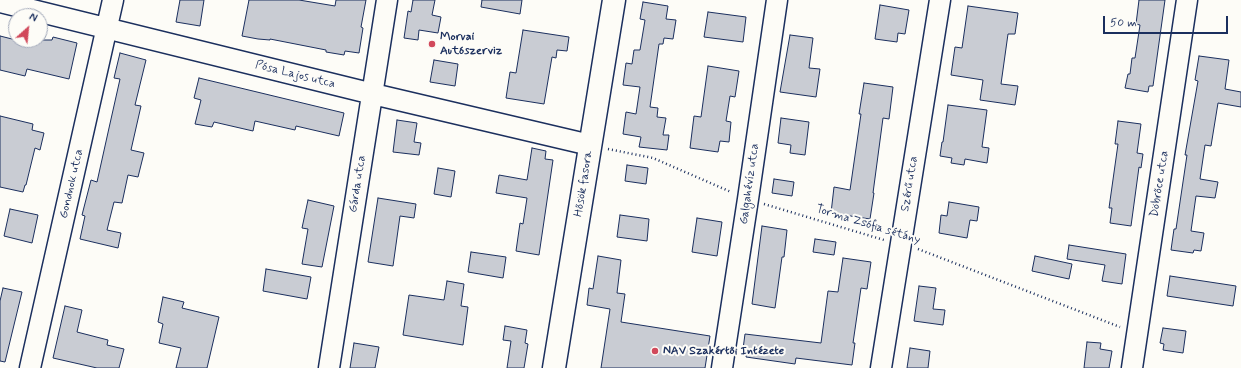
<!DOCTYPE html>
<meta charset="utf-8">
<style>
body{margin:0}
#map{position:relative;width:1241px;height:368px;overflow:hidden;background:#fdfcf7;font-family:Mynerve,sans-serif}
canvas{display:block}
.north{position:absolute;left:8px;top:8px;width:40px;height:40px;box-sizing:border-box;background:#fdfcf7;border:1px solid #a3aaba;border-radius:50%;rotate:27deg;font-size:11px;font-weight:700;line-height:16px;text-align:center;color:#1b2f5e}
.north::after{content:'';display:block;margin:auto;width:14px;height:18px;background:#d1495b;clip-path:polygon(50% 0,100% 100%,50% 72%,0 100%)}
.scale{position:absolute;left:1103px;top:16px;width:125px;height:18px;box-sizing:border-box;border:2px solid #1b2f5e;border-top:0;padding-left:5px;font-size:12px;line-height:14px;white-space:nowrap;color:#1b2f5e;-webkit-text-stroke:3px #fdfcf7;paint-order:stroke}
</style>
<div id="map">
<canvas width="1241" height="368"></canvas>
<div class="north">N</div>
<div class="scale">50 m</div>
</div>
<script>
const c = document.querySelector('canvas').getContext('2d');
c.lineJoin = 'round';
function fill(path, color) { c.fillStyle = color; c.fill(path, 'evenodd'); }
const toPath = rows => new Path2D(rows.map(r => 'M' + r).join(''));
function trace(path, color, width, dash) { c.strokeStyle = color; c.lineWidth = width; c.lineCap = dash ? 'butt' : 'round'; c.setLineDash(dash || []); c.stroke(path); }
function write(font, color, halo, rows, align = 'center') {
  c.font = font + ' Mynerve,sans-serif'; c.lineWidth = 4; c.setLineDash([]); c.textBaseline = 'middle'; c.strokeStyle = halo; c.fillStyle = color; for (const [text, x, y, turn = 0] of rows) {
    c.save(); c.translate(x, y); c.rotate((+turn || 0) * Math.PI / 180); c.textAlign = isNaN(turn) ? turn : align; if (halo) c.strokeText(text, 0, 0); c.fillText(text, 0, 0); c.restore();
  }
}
const building = toPath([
 [180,0,204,0,200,26,176,22,180,0],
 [249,0,299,0,335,6,336,0,366,0,361,27,363,28,359,53,345,51,344,55,326,52,326,50,270,39,270,40,258,39,242,36,249,0],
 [413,0,435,0,432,15,441,17,438,33,419,30,418,40,404,38,408,11,411,12,413,0],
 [482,0,522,0,520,14,481,7,482,0],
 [1139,0,1165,0,1153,86,1149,86,1148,92,1125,88,1128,74,1130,74,1132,58,1135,58,1140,25,1136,24,1139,0],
 [643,2,668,6,666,19,676,20,673,39,664,38,663,44,659,44,650,107,658,108,657,117,666,118,663,135,669,135,667,150,639,147,641,137,623,134,626,112,636,114,640,87,623,85,626,63,632,64,634,50,640,50,645,20,640,19,643,2],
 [880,5,909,10,905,34,898,33,897,42,875,39,880,5],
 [968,6,1018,13,1015,34,1008,34,1001,84,1018,86,1015,105,980,100,983,80,951,75,955,47,962,48,968,6],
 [708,12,746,17,743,42,704,37,708,12],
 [523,30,569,37,567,51,557,50,556,58,552,57,544,104,506,98,510,72,516,73,523,30],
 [790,35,813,38,809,68,820,69,816,97,780,92,790,35],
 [0,36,16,40,52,40,53,37,77,43,69,79,27,69,25,76,0,70,0,36],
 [120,53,146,60,135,105,141,106,131,150,144,153,138,177,128,175,122,203,114,202,107,230,121,233,118,248,80,239,85,216,82,215,91,180,97,182,109,128,120,79,114,78,120,53],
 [1199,56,1229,60,1225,89,1241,92,1241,107,1218,103,1211,146,1205,145,1200,179,1218,182,1215,198,1196,196,1191,231,1204,233,1201,251,1194,250,1193,253,1171,250,1174,229,1176,229,1187,155,1185,155,1198,81,1195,80,1199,56],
 [434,60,458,64,455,86,430,82,434,60],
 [708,66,739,71,735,97,730,96,726,121,731,122,729,142,720,141,718,152,690,148,694,116,701,117,708,66],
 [199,78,344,113,339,136,296,126,295,130,255,121,253,131,214,122,212,127,195,124,201,100,194,98,199,78],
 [864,83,893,87,889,119,883,118,873,193,874,193,870,219,831,213,834,187,850,190,861,114,859,114,864,83],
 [948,105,987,110,982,147,989,148,987,163,965,159,964,165,951,163,952,158,940,156,942,142,943,142,948,105],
 [0,116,33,124,32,130,44,133,40,150,35,148,26,185,25,185,23,192,0,187,0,116],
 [781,118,809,122,805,155,790,153,791,145,778,143,781,118],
 [397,120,417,123,414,142,421,143,419,155,393,152,397,120],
 [1118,121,1141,124,1137,153,1143,154,1141,168,1139,167,1131,226,1110,223,1112,208,1109,208,1118,144,1115,144,1118,121],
 [532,148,546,151,545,159,553,160,539,255,516,251,520,223,523,224,527,198,496,193,499,175,527,180,532,148],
 [627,165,648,168,646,184,625,181,627,165],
 [438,168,455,171,451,197,434,194,438,168],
 [774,179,794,182,792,196,772,193,774,179],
 [378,198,416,204,414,218,400,216,393,266,368,262,378,198],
 [308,200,334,206,322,267,302,264,308,229,302,228,308,200],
 [949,202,979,207,977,221,970,220,967,238,939,233,941,215,947,216,949,202],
 [10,209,38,215,32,243,4,236,10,209],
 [620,215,649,219,647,241,617,237,620,215],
 [697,218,722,222,717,256,692,252,697,218],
 [762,226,787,230,784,257,782,257,775,308,752,304,762,226],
 [815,239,836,242,834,255,813,252,815,239],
 [1069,245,1126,254,1122,284,1102,281,1105,265,1067,259,1069,245],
 [471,252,506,257,503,278,468,272,471,252],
 [598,256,621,260,617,293,625,294,621,322,710,336,705,368,601,368,610,309,587,305,589,288,593,289,598,256],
 [1035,256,1072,264,1069,279,1032,271,1035,256],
 [843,258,871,262,867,289,861,288,853,343,855,343,852,365,796,358,795,364,746,357,747,350,743,349,745,334,821,343,828,291,838,292,843,258],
 [266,269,311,277,307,299,263,291,266,269],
 [1170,276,1236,286,1233,306,1167,296,1170,276],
 [447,281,464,284,461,306,468,307,463,345,403,335,409,295,444,300,447,281],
 [919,286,936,288,933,309,945,310,943,325,914,321,919,286],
 [3,288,22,292,5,362,0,361,0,301,3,288],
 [163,297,184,302,182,308,219,317,207,368,176,368,181,348,159,343,163,324,158,322,163,297],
 [65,306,82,310,77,332,108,340,107,345,124,349,119,368,97,368,53,358,65,306],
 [505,326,527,330,525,343,528,344,524,368,507,368,511,341,503,340,505,326],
 [1163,328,1186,331,1183,353,1163,350,1164,344,1160,343,1163,328],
 [1087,342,1101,343,1100,349,1112,351,1109,368,1084,368,1087,342],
 [354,343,379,347,375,368,350,368,354,343],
 [910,348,930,351,928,368,907,368,910,348]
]);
const path = toPath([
 [608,149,653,158,731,192],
 [764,204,884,240],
 [918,249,1120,327]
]);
const street = toPath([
 [0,2,373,94,590,145],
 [30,368,113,0],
 [329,368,387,0],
 [722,368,748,199,777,0],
 [881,368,940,0],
 [1132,368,1187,0]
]);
const secondary = toPath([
 [554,368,614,0]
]);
const markers = [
 [432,44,4,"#d1495b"],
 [655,351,4,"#d1495b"]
];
const poiNames = [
 ["Morvai",440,37],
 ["Autószerviz",440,51],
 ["NAV Szakértői Intézete",663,351]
];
const streetNames = [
 ["Pósa Lajos utca",295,75,14],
 ["Gondnok utca",72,184,-77],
 ["Gárda utca",358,184,-81],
 ["Hősök fasora",584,184,-81],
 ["Galgahévíz utca",750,184,-82],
 ["Szérű utca",910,184,-81],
 ["Döbrőce utca",1160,184,-81],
 ["Torma Zsófia sétány",868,225,17]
];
fill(building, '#c9ccd3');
trace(building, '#1b2f5e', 1);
trace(street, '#1b2f5e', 23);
trace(secondary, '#1b2f5e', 25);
trace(path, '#1b2f5e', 2.5, [1, 3]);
trace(street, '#fdfcf7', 20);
trace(secondary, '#fdfcf7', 22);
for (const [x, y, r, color] of markers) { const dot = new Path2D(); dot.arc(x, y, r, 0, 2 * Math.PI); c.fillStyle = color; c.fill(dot); trace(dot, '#fdfcf7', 1.5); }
write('bold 12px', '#1b2f5e', '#fdfcf7', poiNames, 'left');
write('12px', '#1b2f5e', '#fdfcf7', streetNames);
</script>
